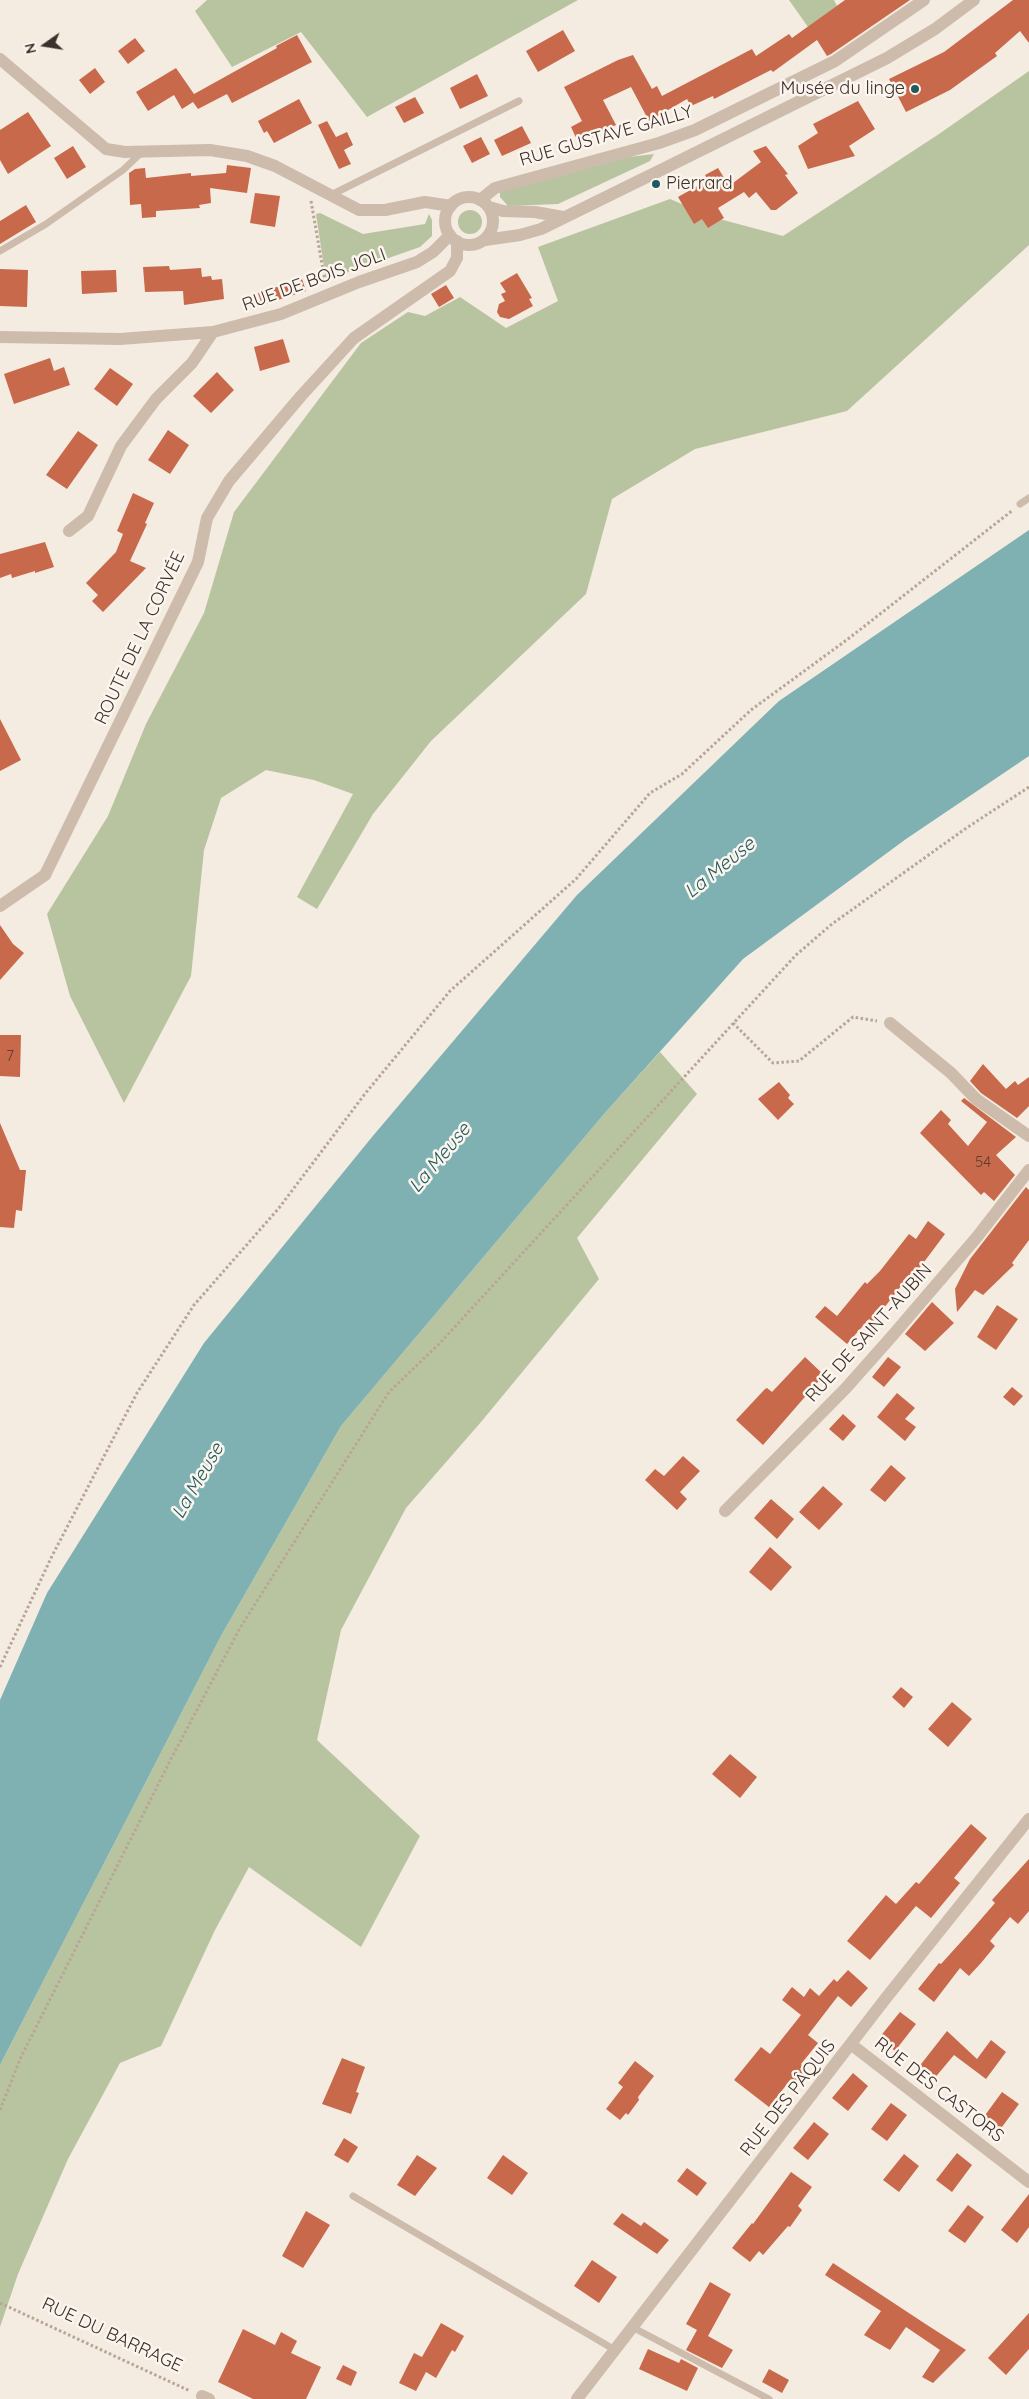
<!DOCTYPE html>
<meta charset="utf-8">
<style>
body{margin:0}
#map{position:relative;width:1029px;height:2399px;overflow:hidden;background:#f4ebe1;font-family:Quicksand,sans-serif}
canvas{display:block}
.north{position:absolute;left:20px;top:20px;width:50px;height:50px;-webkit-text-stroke:4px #fbf5ee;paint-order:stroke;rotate:257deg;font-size:14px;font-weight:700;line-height:20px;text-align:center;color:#3b302b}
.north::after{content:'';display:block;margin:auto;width:18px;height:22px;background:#3b302b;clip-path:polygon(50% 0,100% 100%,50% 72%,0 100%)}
</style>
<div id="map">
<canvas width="1029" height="2399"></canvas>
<div class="north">N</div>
</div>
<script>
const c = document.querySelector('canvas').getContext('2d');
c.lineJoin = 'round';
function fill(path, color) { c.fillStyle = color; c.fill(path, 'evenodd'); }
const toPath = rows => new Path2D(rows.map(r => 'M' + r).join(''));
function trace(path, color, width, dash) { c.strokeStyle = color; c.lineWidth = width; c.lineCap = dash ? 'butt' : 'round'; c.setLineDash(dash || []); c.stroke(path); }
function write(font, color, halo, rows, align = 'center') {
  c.font = font + ' Quicksand,sans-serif'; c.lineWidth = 5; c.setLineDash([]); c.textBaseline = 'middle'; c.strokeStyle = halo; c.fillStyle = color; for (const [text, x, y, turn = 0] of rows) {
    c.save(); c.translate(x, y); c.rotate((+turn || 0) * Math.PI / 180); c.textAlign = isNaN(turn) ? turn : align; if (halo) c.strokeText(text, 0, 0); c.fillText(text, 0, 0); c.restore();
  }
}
const green = toPath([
 [207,0,578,0,367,117,301,32,232,67,195,11],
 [789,0,834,0,837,6,808,27],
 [1029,71,1029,245,847,411,695,449,612,499,586,594,431,741,373,814,317,909,297,897,353,794,314,780,266,770,221,798,204,850,191,976,124,1103,70,996,47,914,108,816,146,724,204,613,234,512,361,343,408,312,425,316,460,297,506,328,558,301,538,247,670,199,712,217,783,236,939,134],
 [654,154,650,161,558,204,508,206,500,197,500,192,629,157],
 '458 222a12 12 0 1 1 24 0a12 12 0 1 1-24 0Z',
 [320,213,363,234,425,224,429,214,432,220,432,236,420,247,326,280,316,214],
 [660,1052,697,1094,577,1238,599,1279,481,1422,406,1508,341,1630,317,1740,420,1836,361,1947,249,1867,215,1930,161,2046,120,2063,68,2159,18,2274,0,2327,0,2065,221,1636,341,1426,604,1114]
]);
const water = toPath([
 [1029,530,1029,756,906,839,743,959,604,1114,341,1426,221,1636,0,2065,0,1700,47,1593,204,1343,372,1137,577,895,779,701]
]);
const building = toPath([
 [845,0,910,0,831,54,827,56,817,40,773,72,771,70,714,99,713,96,691,106,687,99,649,121,631,87,603,100,616,125,585,140,584,138,578,142,571,127,582,121,564,87,618,60,633,55,652,89,657,86,662,96,752,49,756,56,789,34,792,38],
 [1013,0,1029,0,1029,43,1020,31,995,53,997,56,950,90,906,112,889,79,944,52],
 [563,30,575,51,538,72,526,51],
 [297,35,312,62,232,103,227,94,198,109,193,102,182,109,174,95,148,111,136,92,176,68,194,94,277,48,276,46],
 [135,38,145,51,128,64,118,51],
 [95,68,105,82,90,94,79,80],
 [477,74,488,96,460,109,450,88],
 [415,97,424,113,404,123,395,107],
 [299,99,312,123,274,143,267,131,264,133,258,121],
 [858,101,875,129,849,146,855,156,808,169,798,146,818,133,813,124],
 [28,112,51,146,8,174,0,160,0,130],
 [327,121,336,137,347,132,353,145,344,150,351,164,339,169,318,125],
 [522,126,531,143,502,156,494,140],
 [481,137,490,154,472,163,463,146],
 [73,146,86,167,67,179,54,158],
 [766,146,788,174,785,175,798,193,776,210,771,210,756,192,749,198,744,192,718,208,724,218,708,228,702,219,694,224,678,197,708,180,705,175,718,168,729,186,761,162,753,151],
 [227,165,251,168,247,193,210,188,211,203,199,205,200,208,156,211,156,217,142,218,141,204,130,205,129,173,135,169,145,168,146,178,191,173,191,176,226,173],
 [255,193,280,196,275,227,250,223],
 [26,205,36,222,0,244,0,221],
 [169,266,170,270,201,268,202,277,211,276,212,280,222,279,224,299,184,305,183,291,145,292,143,267],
 [0,269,28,270,27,307,0,306],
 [116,270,117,292,82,294,81,271],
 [517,273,532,298,529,299,533,306,509,319,500,317,497,312,499,304,505,301,501,294,506,292,500,283],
 [302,279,306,291,262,305,258,293],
 [446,285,454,298,439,307,431,294],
 [283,339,290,362,260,371,254,347],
 [50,358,54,371,64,367,70,385,14,404,4,374],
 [110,368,133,384,117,406,94,389],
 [217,372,234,390,211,413,193,396],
 [168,430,189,445,170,474,148,460],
 [78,431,98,445,67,489,46,475],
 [133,493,154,503,145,523,147,524,130,561,146,568,103,612,92,601,98,595,86,583,116,552,123,534,117,531],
 [45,542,54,567,35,573,35,571,12,578,11,574,0,578,0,554],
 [0,719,21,760,0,771],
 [0,925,13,944,24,953,0,980],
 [0,1035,21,1035,20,1077,0,1076],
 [983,1064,1006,1089,1015,1081,1018,1085,1029,1077,1029,1106,1017,1118,981,1093,970,1081],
 [779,1082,790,1095,788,1098,794,1104,778,1120,758,1099],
 [964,1098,1016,1137,996,1155,1015,1175,994,1201,984,1192,981,1195,920,1133,941,1110,951,1120,948,1124,968,1146,987,1122,961,1101],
 [0,1123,20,1170,26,1170,22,1211,16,1210,14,1228,0,1227],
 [1026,1187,1029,1190,1029,1240,1012,1263,1014,1265,983,1295,975,1290,957,1312,955,1289,970,1259],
 [928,1221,945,1234,915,1274,912,1272,873,1322,869,1319,847,1344,815,1317,825,1306,837,1316,865,1282,867,1284,880,1271,909,1234,916,1239],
 [932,1302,954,1323,925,1351,905,1334],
 [997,1305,1018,1319,996,1350,977,1337],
 [805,1357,824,1375,763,1445,736,1420,765,1389,767,1388,772,1392],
 [888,1357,901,1367,884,1387,872,1377],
 [1012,1387,1023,1396,1014,1406,1003,1397],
 [897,1393,915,1408,905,1419,916,1427,905,1441,877,1417],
 [843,1414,856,1426,843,1441,829,1429],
 [683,1456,700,1471,680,1492,687,1499,677,1510,645,1480,655,1469,664,1476],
 [891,1465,906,1478,885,1502,870,1490],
 [823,1486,843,1504,819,1530,799,1512],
 [771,1499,794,1519,777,1539,754,1518],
 [770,1547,792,1567,771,1591,749,1572],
 [901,1687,913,1697,904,1708,892,1697],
 [952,1702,972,1719,948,1747,928,1729],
 [730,1754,757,1777,740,1798,712,1774],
 [971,1824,987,1838,954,1878,960,1883,931,1918,916,1906,870,1960,847,1941,886,1895,896,1904,916,1882,919,1884],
 [1029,1859,1029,1911,1018,1924,1010,1917,990,1941,995,1946,981,1963,969,1976,960,1968,934,2002,918,1989,939,1963,941,1964,969,1933,995,1903,992,1900],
 [848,1970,868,1988,851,2007,838,1996,808,2035,818,2043,801,2064,803,2066,800,2069,806,2074,797,2084,791,2079,769,2107,734,2080,761,2047,770,2054,801,2015,782,2000,792,1987,804,1997,810,1988,819,1996,834,1979,837,1982],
 [900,2012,916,2024,895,2051,879,2038],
 [947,2031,977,2059,991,2040,1006,2052,986,2079,954,2055,933,2080,918,2068],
 [342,2058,365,2067,356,2092,359,2093,351,2114,322,2104],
 [635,2061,654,2076,638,2097,639,2100,628,2115,626,2113,620,2120,606,2109,623,2087,618,2083],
 [853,2073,868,2086,848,2111,832,2098],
 [1002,2092,1019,2104,999,2131,983,2118],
 [891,2103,907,2115,887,2141,871,2129],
 [814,2122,829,2134,808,2160,793,2148],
 [344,2138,358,2147,348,2163,334,2155],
 [957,2153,972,2165,952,2192,936,2180],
 [904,2154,919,2166,899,2192,883,2180],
 [417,2155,437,2168,415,2196,397,2185],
 [503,2155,528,2173,512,2195,487,2178],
 [687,2168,707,2183,697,2196,677,2181],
 [791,2172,812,2187,798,2206,802,2210,790,2227,788,2226,763,2255,759,2251,750,2262,732,2248,752,2223,753,2224],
 [1029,2194,1029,2227,1017,2243,1001,2230],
 [968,2205,984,2217,965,2243,948,2231],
 [306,2211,330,2225,303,2268,282,2256],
 [622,2213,641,2226,644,2222,669,2240,657,2254,613,2224],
 [592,2260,617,2277,599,2303,574,2286],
 [833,2263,924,2323,966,2350,933,2383,922,2377,940,2350,906,2327,890,2350,864,2335,881,2311,825,2275],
 [710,2282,731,2294,708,2336,733,2350,722,2368,686,2350,697,2330,686,2324],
 [1029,2313,1029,2349,1006,2375,988,2358],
 [441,2323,464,2336,455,2352,452,2350,436,2378,426,2372,416,2391,399,2383,414,2353,422,2357],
 [243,2329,275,2345,281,2332,297,2341,291,2353,321,2367,306,2399,253,2399,218,2382],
 [648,2349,679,2363,681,2359,698,2368,687,2391,639,2369],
 [343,2365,357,2372,351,2386,336,2379],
 [769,2369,789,2380,782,2393,762,2382]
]);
const path = toPath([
 [311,201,325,281],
 [733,1023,773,1063,799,1061,853,1017,877,1021],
 [0,1667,52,1556,137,1393,194,1305,279,1208,364,1095,450,991,576,879,650,793,682,774,751,710,848,639,1013,510],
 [0,2110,21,2057,171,1759,240,1628,389,1392,441,1342,796,955,832,924,965,829,1029,787],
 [0,2303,190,2391]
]);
const service = toPath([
 [331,195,519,101],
 [0,251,46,224,123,170,142,152],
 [1020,504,1029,498],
 [353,2196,615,2350],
 [632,2327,769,2399]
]);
const minor = toPath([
 [0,59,106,149,125,152,210,150,247,156,275,166,359,210,385,210,425,202,451,206],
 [480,200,495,188,659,143,695,130,835,61,924,0],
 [0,337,120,339,213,332,281,314,359,282,417,262,433,252,450,235],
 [69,531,88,516,121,446,156,399,192,363,213,332],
 [890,1023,951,1073,976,1099,1029,1136],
 [725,1511,846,1388,893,1335,977,1237,1029,1170],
 [852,2045,1029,2182],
 [202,2396,209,2399],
 [577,2399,886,1998,1029,1819]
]);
const tertiary = toPath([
 '445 221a24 24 0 1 1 48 0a24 24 0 1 1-48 0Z',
 [489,207,503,211,535,212,563,217],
 [485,240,520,235,541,229,665,168,887,58,935,29,974,0],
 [0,906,45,875,198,562,207,518,229,481,301,396,354,338,450,271,457,258,457,241]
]);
const markers = [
 [915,89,5,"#1f5a5e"],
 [656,184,5,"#1f5a5e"]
];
const numberNames = [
 ["7",10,1056],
 ["54",983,1162]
];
const poiNames = [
 ["Musée du linge",905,89],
 ["Pierrard",666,184,"left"]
];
const streetNames = [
 ["RUE GUSTAVE GAILLY",606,136,-16],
 ["RUE DE BOIS JOLI",314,280,-20],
 ["ROUTE DE LA CORVÉE",140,638,-65],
 ["RUE DE SAINT-AUBIN",869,1333,-48],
 ["RUE DES CASTORS",939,2090,38],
 ["RUE DES PÂQUIS",788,2098,-52],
 ["RUE DU BARRAGE",112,2335,25]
];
const waterNames = [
 ["La Meuse",720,868,-39],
 ["La Meuse",440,1158,-50],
 ["La Meuse",198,1481,-60]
];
fill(green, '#b8c4a0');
fill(water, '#7fb0b2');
fill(building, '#c8694b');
trace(path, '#b9a596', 3, [2.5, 2.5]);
trace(service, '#cdbbac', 7);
trace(minor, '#cdbbac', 12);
trace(tertiary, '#cdbbac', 12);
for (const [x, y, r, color] of markers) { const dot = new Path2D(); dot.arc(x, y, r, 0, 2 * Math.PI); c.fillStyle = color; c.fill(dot); trace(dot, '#fbf5ee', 2); }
write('15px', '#5e3e33', null, numberNames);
write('18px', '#3b302b', '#fbf5ee', poiNames, 'right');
write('18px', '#3b302b', '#fbf5ee', streetNames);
write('italic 19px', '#1f5a5e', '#fbf5ee', waterNames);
</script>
